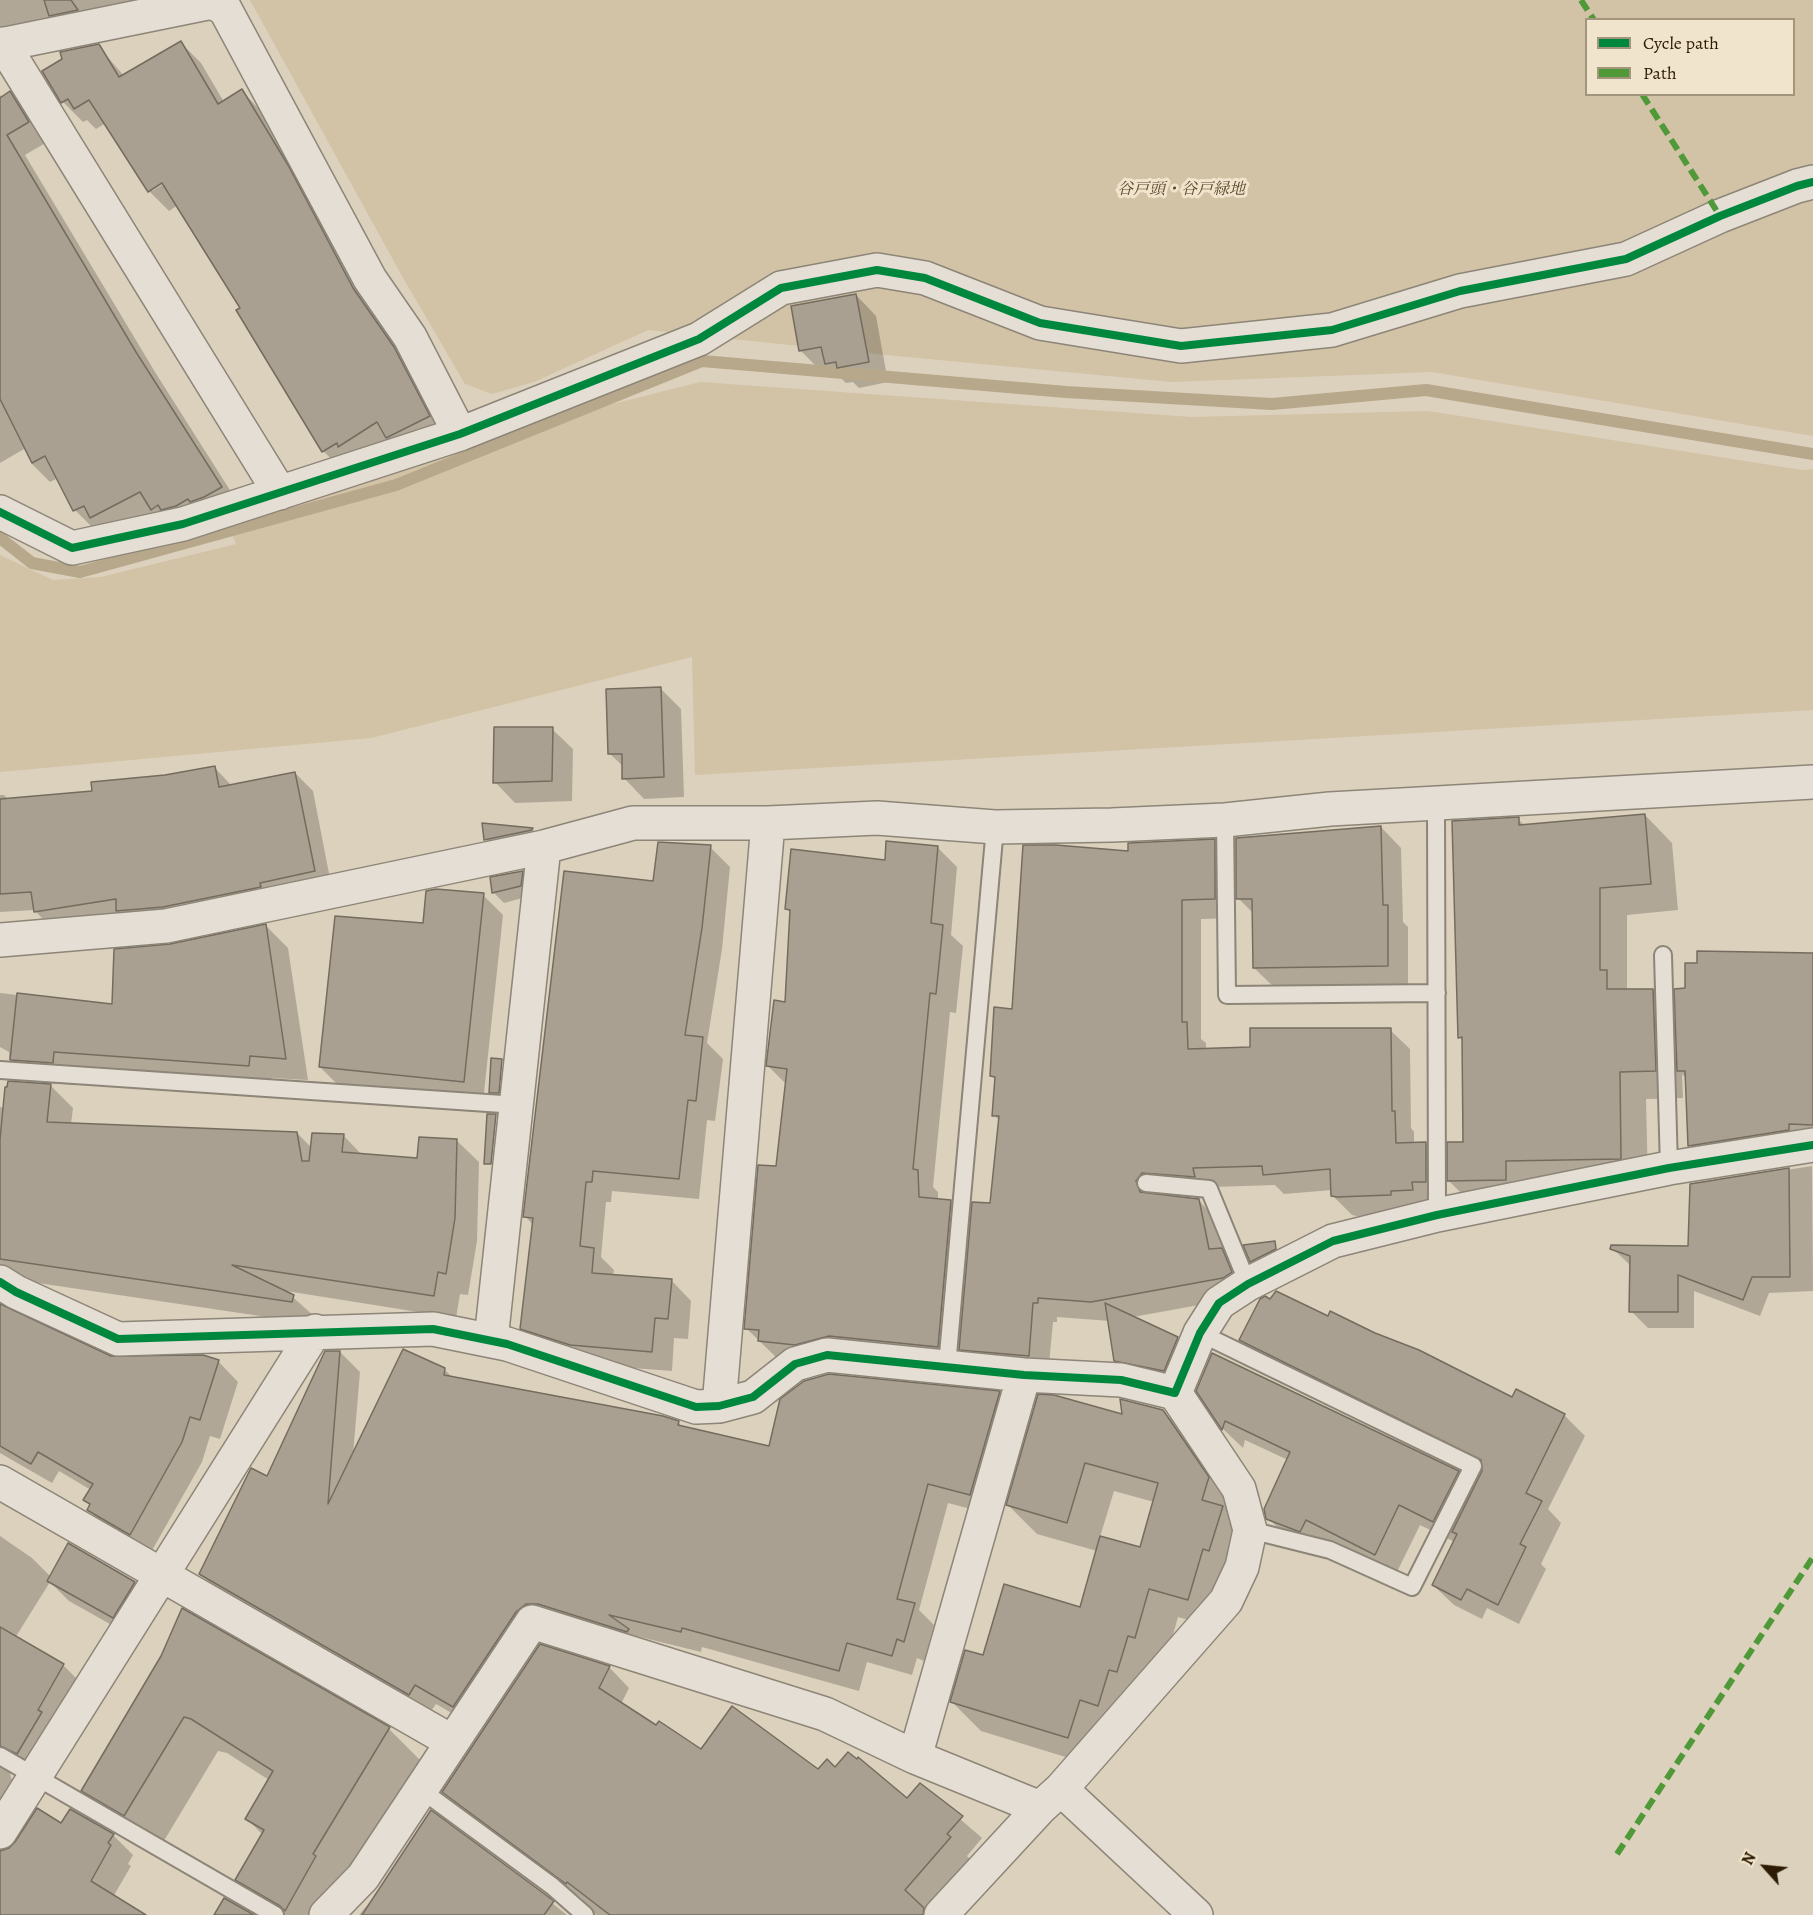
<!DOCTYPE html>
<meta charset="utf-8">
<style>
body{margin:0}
#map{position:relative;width:1813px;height:1915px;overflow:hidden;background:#dcd1bd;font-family:Alegreya,serif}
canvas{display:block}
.legend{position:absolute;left:1585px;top:18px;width:210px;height:78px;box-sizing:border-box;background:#f1e4cc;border:2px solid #a3947c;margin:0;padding:8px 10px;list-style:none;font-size:18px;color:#2d1b03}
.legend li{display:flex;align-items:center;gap:12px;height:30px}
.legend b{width:30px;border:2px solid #a3947c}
.north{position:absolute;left:1735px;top:1837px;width:60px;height:60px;-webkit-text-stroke:4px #f1e4cc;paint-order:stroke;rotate:297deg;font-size:16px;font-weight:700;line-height:24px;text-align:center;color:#2d1b03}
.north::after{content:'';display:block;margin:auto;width:21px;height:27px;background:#2d1b03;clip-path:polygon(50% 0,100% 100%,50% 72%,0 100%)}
</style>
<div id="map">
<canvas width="1813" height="1915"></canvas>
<ul class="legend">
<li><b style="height:8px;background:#00873e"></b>Cycle path</li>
<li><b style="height:8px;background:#4f9939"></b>Path</li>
</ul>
<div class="north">N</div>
</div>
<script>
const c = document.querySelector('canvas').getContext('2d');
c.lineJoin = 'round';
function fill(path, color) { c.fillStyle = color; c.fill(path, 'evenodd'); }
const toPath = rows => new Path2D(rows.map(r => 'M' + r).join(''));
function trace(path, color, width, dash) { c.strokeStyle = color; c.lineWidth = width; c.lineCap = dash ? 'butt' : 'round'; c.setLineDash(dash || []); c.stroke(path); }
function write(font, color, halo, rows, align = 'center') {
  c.font = font + ' Alegreya,"Noto Serif JP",serif'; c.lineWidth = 6; c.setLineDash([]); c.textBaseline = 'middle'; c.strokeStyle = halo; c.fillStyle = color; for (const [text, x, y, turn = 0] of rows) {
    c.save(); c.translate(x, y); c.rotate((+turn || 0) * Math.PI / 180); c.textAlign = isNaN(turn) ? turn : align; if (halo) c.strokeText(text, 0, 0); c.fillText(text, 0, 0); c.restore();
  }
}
const green = toPath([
 [250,0,1813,0,1813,436,1432,372,1172,382,865,353,648,330,534,382,492,394,465,384,402,276],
 [1586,20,1794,20,1794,94,1586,94],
 [700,382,1191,417,1428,411,1802,470,1813,469,1813,710,695,775,692,657,371,738,0,772,0,555,53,580,101,577,236,544,225,517,549,420]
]);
const shadow = toPath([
 [0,0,140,0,0,30],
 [181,43,201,63,224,102,242,91,262,112,414,369,449,437,344,471,323,451,242,308,178,205,169,211,149,191,106,123,96,129,87,120,83,122,63,102,98,46,124,76],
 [168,177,170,180,152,191,152,187],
 [10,93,29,112,47,142,25,155,155,372,240,506,171,528,156,512,110,536,94,529,75,510,58,478,50,482,31,463,24,449,0,463,0,95,3,98],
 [856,295,876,316,888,382,859,388,853,382,846,383,832,369,821,371,800,350],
 [660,688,681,709,684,797,644,799,624,778,624,767,610,754],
 [552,729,573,749,572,801,515,803,495,782],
 [214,767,232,786,295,773,313,791,332,889,53,929,34,910,0,912,0,795,4,795,9,800,93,792],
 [1645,815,1672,843,1678,910,1627,915,1627,990,1653,990,1677,1014,1687,990,1813,955,1813,1144,1706,1161,1690,1145,1687,1079,1682,1074,1683,1098,1646,1099,1648,1185,1476,1208,1449,1181,1464,1143,1464,1042,1459,1037,1518,819,1525,826],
 [1381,827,1401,848,1403,922,1408,927,1408,986,1275,988,1254,968,1254,914,1238,898],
 [532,829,542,840,496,850,486,840],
 [1214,841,1234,860,1234,918,1201,919,1201,1039,1206,1043,1206,1050,1252,1048,1390,1030,1410,1049,1411,1128,1414,1132,1414,1144,1426,1144,1445,1163,1445,1201,1410,1214,1357,1216,1352,1215,1332,1195,1332,1190,1284,1194,1275,1185,1212,1187,1162,1192,1159,1196,1198,1200,1218,1220,1224,1252,1241,1269,1243,1297,1133,1317,1177,1338,1198,1358,1184,1391,1136,1381,1115,1360,1110,1321,1057,1317,1057,1322,1053,1322,1048,1375,980,1369,959,1348,958,1367,780,1361,746,1328,778,1168,787,1085,768,1066,787,1003,791,913,786,908,886,862,937,847,957,867,951,935,963,946,956,1013,950,1012,933,1187,938,1192,938,1200,951,1201,972,1222,991,1205,1000,1121,994,1115,996,1080,992,1076,1013,1010,1130,852],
 [710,847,730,867,722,949,707,1043,723,1059,715,1121,707,1120,699,1199,612,1191,611,1202,606,1202,601,1257,614,1270,613,1276,671,1280,691,1301,688,1339,674,1338,672,1371,592,1365,542,1349,522,1328,534,1226,525,1216,655,882],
 [522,872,532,882,530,896,504,903,494,893,492,879],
 [483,895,503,915,483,1102,340,1087,320,1067,424,925],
 [266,926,288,948,308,1080,272,1078,271,1088,76,1074,75,1085,48,1083,73,1108,71,1124,297,1133,312,1148,343,1135,362,1155,418,1159,456,1140,479,1162,477,1241,468,1295,460,1294,456,1318,286,1291,316,1318,314,1324,11,1279,0,1268,0,1107,4,1108,7,1082,34,1084,9,1059,9,1052,0,1047,0,993,114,1006,170,946],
 [1812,1166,1813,1291,1769,1293,1760,1316,1694,1291,1694,1328,1648,1328,1631,1311,1631,1266,1612,1248,1689,1248,1691,1185],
 [0,1305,110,1358,218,1361,238,1382,220,1439,210,1436,202,1462,150,1554,109,1530,89,1510,91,1506,85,1500,91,1490,59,1471,52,1483,0,1453],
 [1328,1318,1513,1399,1564,1415,1585,1436,1548,1509,1561,1523,1541,1564,1546,1569,1519,1624,1487,1608,1482,1619,1454,1605,1433,1585,1455,1542,1420,1525,1396,1574,1326,1539,1321,1551,1289,1539,1268,1518,1288,1460,1245,1440,1243,1448,1223,1429,1198,1391,1458,1472,1475,1489,1484,1470,1261,1360,1241,1340],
 [340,1352,360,1372,353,1455,444,1369,453,1378,678,1422,683,1428,770,1447,999,1393,1019,1413,990,1514,948,1503,919,1610,934,1625,924,1661,917,1658,912,1675,867,1662,859,1691,702,1647,701,1652,632,1635,648,1650,547,1624,474,1726,436,1704,429,1714,220,1594,201,1574,268,1478],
 [1163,1411,1192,1441,1251,1537,1217,1628,1178,1617,1164,1666,1098,1767,981,1731,952,1702,1081,1609,1097,1551,1037,1534,1008,1505,1124,1416],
 [1114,1491,1154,1502,1141,1549,1100,1537],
 [0,1536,32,1558,51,1577,134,1583,154,1604,133,1637,69,1601,50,1582,15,1638,63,1665,83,1685,58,1730,22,1765,10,1772,11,1778,25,1793,1,1852,62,1825,113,1835,133,1855,128,1864,131,1866,113,1897,141,1915,0,1915],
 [162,1656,389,1729,423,1763,336,1915,273,1915,237,1879,263,1835,246,1818,269,1780,227,1753,218,1751,159,1849,117,1825,83,1790],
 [609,1667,629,1688,621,1704,701,1751,819,1771,835,1769,907,1800,921,1785,982,1838,967,1856,970,1859,924,1911,928,1915,596,1915,581,1898,555,1879,536,1860,533,1863,465,1813,444,1792],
 [523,1880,567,1915,503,1915],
 [379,1891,489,1915,359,1915]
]);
const stream = toPath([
 [0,538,32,563,80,572,396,485,702,361,1066,392,1272,404,1426,390,1813,454]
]);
const building = toPath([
 [44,0,71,0,78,10,49,16,44,0],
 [181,41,218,104,242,89,288,165,353,288,394,347,430,416,386,438,377,422,338,447,337,443,322,452,236,310,240,308,162,183,148,192,89,100,74,109,68,99,61,103,42,71,62,59,60,52,99,44,119,77,181,41],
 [10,91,29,122,7,135,136,352,222,487,204,497,190,502,188,499,176,506,161,510,158,505,151,510,140,492,90,518,84,506,73,511,45,456,32,463,0,399,0,98,10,91],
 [856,294,869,362,837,368,836,362,825,364,821,347,799,351,791,306,856,294],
 [661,687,664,777,622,779,622,754,608,754,606,689,661,687],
 [494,727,553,727,552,781,493,783,494,727],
 [215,766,219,787,295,772,315,871,260,883,261,887,163,907,116,911,116,899,34,912,31,892,0,894,0,799,92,791,91,782,165,775,215,766],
 [1645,814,1651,884,1600,888,1600,970,1607,970,1607,989,1653,989,1656,1071,1620,1072,1621,1159,1506,1161,1506,1180,1447,1181,1447,1142,1463,1142,1462,1037,1458,1038,1452,821,1519,817,1519,825,1645,814],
 [482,823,533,828,532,830,484,840,482,823],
 [1381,826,1383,905,1388,905,1388,966,1253,968,1252,899,1236,899,1236,838,1381,826],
 [1215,839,1215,899,1182,900,1182,1022,1187,1022,1188,1049,1250,1047,1250,1028,1391,1028,1392,1111,1395,1111,1396,1143,1426,1142,1426,1182,1412,1182,1413,1190,1391,1191,1391,1195,1337,1197,1331,1196,1330,1169,1263,1175,1262,1166,1193,1168,1195,1177,1142,1173,1136,1181,1140,1192,1199,1199,1209,1249,1222,1248,1232,1272,1223,1278,1091,1302,1038,1298,1038,1303,1033,1303,1029,1356,959,1350,972,1202,990,1203,999,1116,992,1116,995,1077,990,1076,994,1007,1012,1009,1023,845,1056,845,1128,851,1128,843,1215,839],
 [886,841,938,846,931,923,943,925,936,994,930,993,913,1169,918,1170,919,1197,951,1200,938,1347,829,1336,795,1345,758,1341,759,1330,744,1329,758,1165,776,1166,787,1069,766,1066,774,1000,785,1002,790,910,785,909,791,849,885,860,886,841],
 [658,842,711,845,702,928,685,1035,703,1037,696,1101,688,1100,679,1179,593,1171,592,1182,586,1182,580,1246,594,1248,592,1273,672,1279,668,1319,655,1318,652,1352,570,1345,520,1329,533,1218,523,1217,564,871,653,881,658,842],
 [523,871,521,886,492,893,490,877,523,871],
 [436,889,484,893,464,1082,319,1067,335,916,423,923,426,891,436,889],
 [266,924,286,1059,250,1056,249,1066,54,1052,53,1063,10,1060,17,993,112,1004,114,949,170,944,266,924],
 [1697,951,1813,953,1813,1125,1789,1124,1789,1130,1688,1146,1685,1071,1677,1071,1674,989,1685,988,1685,963,1697,963,1697,951],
 [491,1058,502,1059,499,1093,489,1093,491,1058],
 [8,1081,51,1084,47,1122,297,1132,302,1161,309,1161,312,1133,344,1134,342,1152,417,1158,419,1137,457,1139,455,1218,446,1274,438,1272,434,1296,232,1265,294,1295,292,1302,0,1259,0,1139,5,1087,7,1087,8,1081],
 [487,1114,496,1114,491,1164,484,1164,487,1114],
 [1789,1168,1790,1277,1752,1277,1743,1300,1678,1275,1678,1312,1629,1312,1630,1256,1610,1249,1611,1245,1688,1246,1690,1184,1789,1168],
 [1275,1241,1276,1249,1250,1262,1243,1245,1275,1241],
 [1276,1291,1328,1316,1330,1311,1375,1333,1419,1350,1512,1397,1516,1389,1565,1414,1526,1493,1542,1501,1520,1544,1526,1547,1498,1605,1467,1589,1461,1600,1432,1585,1457,1534,1452,1532,1482,1471,1481,1460,1239,1340,1260,1299,1265,1296,1270,1299,1276,1291],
 [1105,1303,1178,1337,1164,1371,1114,1361,1105,1303],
 [0,1304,111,1356,203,1355,219,1360,200,1420,190,1417,182,1442,130,1535,87,1510,90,1504,83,1500,93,1484,38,1452,31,1464,0,1446,0,1304],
 [403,1349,445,1368,444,1375,663,1416,679,1421,678,1425,769,1446,780,1399,804,1381,829,1374,1000,1391,970,1495,928,1484,897,1599,915,1603,904,1642,897,1639,892,1656,847,1643,839,1671,682,1628,681,1632,609,1615,629,1629,627,1632,538,1604,526,1604,516,1612,453,1707,415,1685,409,1695,199,1574,251,1468,267,1476,325,1351,340,1351,328,1504,403,1349],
 [1212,1353,1459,1471,1433,1522,1399,1505,1375,1555,1306,1520,1300,1532,1266,1519,1264,1509,1290,1452,1225,1421,1222,1430,1196,1391,1212,1353],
 [1038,1394,1054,1395,1122,1414,1120,1399,1163,1410,1209,1477,1202,1500,1223,1506,1209,1551,1203,1549,1188,1600,1149,1589,1135,1638,1128,1636,1117,1672,1109,1670,1098,1706,1080,1700,1068,1738,950,1702,965,1650,983,1655,1004,1584,1080,1607,1100,1536,1140,1547,1158,1483,1085,1463,1067,1523,1006,1505,1038,1394],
 [68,1543,135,1582,113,1618,47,1581,68,1543],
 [182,1608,390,1727,313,1854,316,1856,285,1911,280,1906,235,1880,264,1830,245,1819,273,1771,191,1719,184,1717,124,1816,81,1791,161,1656,182,1608],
 [0,1627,64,1664,38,1710,42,1712,17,1754,0,1746,0,1627],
 [540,1644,610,1666,599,1688,656,1725,659,1721,701,1749,732,1706,818,1769,827,1759,835,1767,848,1752,857,1759,858,1757,907,1798,920,1783,963,1816,947,1834,951,1837,905,1890,924,1908,923,1915,610,1915,567,1882,566,1884,442,1792,540,1644],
 [37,1808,61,1823,70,1809,114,1834,108,1843,111,1845,91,1881,146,1915,0,1915,0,1851,9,1848,15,1842,37,1808],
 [431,1810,554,1901,544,1915,362,1915,431,1810],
 [224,1898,254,1915,214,1915,224,1898]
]);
const lane = toPath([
 [1436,805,1437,1215],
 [1225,820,1227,995,1437,993],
 [1663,955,1669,1168],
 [0,1070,517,1105],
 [1146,1183,1209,1189,1248,1284],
 [1200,1333,1473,1466,1412,1587,1330,1550,1250,1530],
 [947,1366,995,827],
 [0,1756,275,1915],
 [420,1789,552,1886,585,1915]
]);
const street = toPath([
 [212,2,225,9,370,279,410,337,460,434],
 [3,44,280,493],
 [0,45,212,2,211,0],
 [0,512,72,548,183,524,460,434,699,339,781,288,877,270,925,278,1040,323,1181,346,1332,330,1460,291,1626,259,1720,216,1797,186,1813,182],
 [0,940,166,926,544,847,633,823,768,823,877,818,995,827,1112,825,1225,820,1330,809,1813,782],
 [0,1282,16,1292,118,1339,433,1329,507,1344,696,1407,719,1406,753,1397,795,1364,827,1355,1024,1375,1121,1380,1175,1393,1200,1333,1219,1303,1248,1284,1333,1241,1437,1215,1669,1168,1813,1145],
 [491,1340,544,847],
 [719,1406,768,823],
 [0,1482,451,1741],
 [915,1757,1024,1375],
 [1061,1789,1196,1915],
 [0,1832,315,1331],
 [326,1915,363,1877,532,1622,825,1714,915,1757,1040,1808],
 [941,1915,1040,1808,1061,1789,1226,1601,1242,1567,1250,1530,1239,1489,1175,1393]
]);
const quiet = toPath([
 [1581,0,1594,20],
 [1642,94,1720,216],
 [1617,1854,1813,1557]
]);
const cycleway = toPath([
 [0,512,72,548,183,524,460,434,699,339,781,288,877,270,925,278,1040,323,1181,346,1332,330,1460,291,1626,259,1720,216,1797,186,1813,182],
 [0,1282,16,1292,118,1339,433,1329,507,1344,696,1407,719,1406,753,1397,795,1364,827,1355,1024,1375,1121,1380,1175,1393,1200,1333,1219,1303,1248,1284,1333,1241,1437,1215,1669,1168,1813,1145]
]);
const parkNames = [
 ["谷戸頭・谷戸緑地",1181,190]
];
fill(green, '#d2c2a6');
fill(shadow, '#0003');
trace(stream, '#b8a88b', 12);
fill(building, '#a9a091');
trace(building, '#746c5e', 1.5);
trace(lane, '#8d8577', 20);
trace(street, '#8d8577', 36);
trace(lane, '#e4ded4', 16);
trace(street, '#e4ded4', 33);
trace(quiet, '#4f9939', 6, [12, 6]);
trace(cycleway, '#00873e', 8);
write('italic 16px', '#5c492e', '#f1e4cc', parkNames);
</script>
